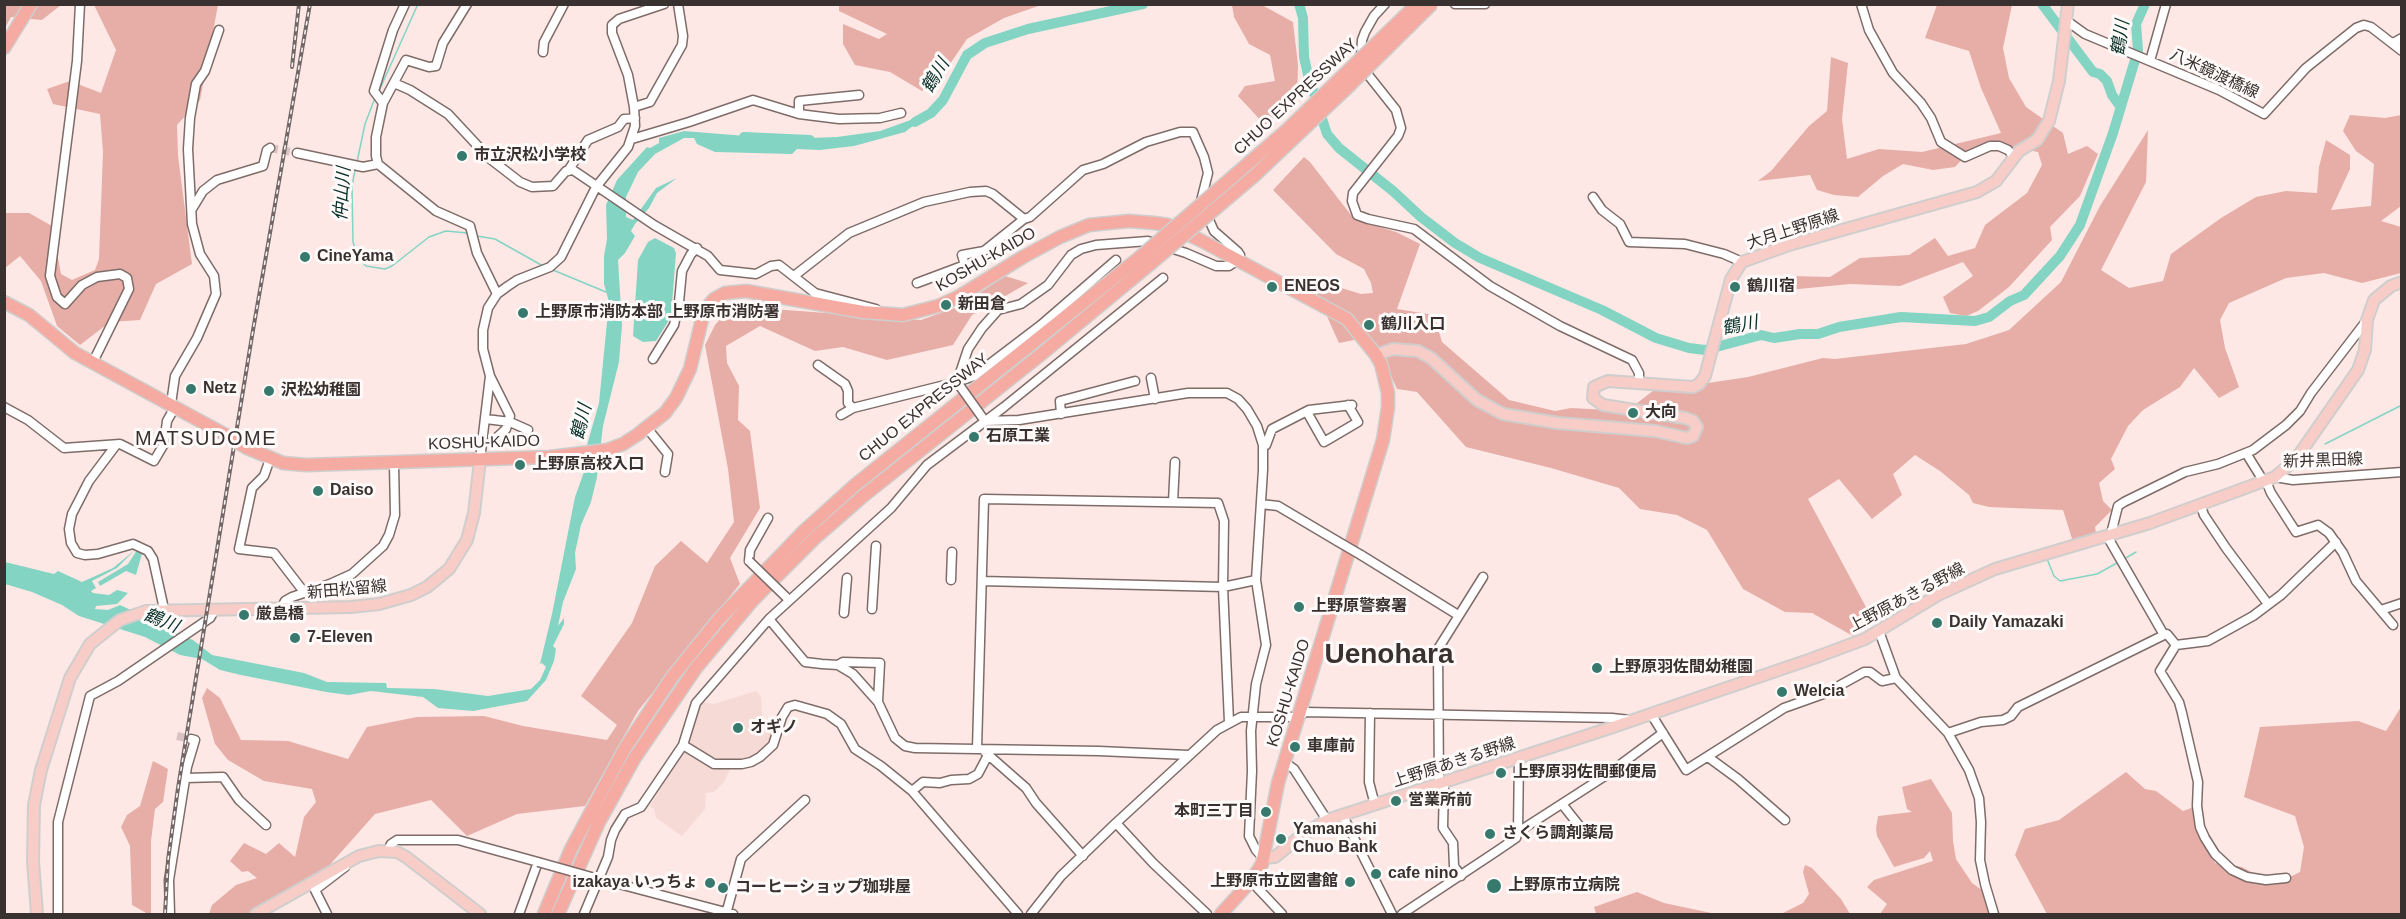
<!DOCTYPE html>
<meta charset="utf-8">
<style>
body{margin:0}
#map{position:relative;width:2406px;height:919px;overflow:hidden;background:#fde8e6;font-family:Arial,sans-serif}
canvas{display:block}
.frame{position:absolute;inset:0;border:6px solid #383130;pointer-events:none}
</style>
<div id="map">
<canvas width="2406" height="919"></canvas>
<div class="frame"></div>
</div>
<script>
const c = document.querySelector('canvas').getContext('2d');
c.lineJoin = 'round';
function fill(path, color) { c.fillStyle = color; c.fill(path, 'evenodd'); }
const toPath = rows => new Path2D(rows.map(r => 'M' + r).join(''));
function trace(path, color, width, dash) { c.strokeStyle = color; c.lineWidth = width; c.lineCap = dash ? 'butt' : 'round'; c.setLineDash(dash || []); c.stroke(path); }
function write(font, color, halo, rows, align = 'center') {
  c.font = font + ' Arial,"Noto Sans JP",sans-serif'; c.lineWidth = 6; c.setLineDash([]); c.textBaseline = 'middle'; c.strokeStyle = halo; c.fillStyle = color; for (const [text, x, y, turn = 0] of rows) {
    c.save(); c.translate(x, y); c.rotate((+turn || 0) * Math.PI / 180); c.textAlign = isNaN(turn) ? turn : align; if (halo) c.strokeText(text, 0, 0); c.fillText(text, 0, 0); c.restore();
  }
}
const built = toPath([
 [756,691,761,697,763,728,775,721,769,744,760,753,731,767,724,782,714,792,706,793,705,809,682,836,656,818,654,809,650,806,684,750,690,746,689,740,701,702,714,704]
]);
const green = toPath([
 [5,5,61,5,42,20,11,17,5,28],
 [94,5,218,5,200,100,177,125,178,156,192,264,156,284,140,320,110,322,80,345,57,326,41,281,20,256,5,268,4,213,29,213,52,226,61,274,72,280,95,270,99,259,103,152,100,114,53,104,47,89,70,81,101,93,116,50],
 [839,5,839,4,1041,5,1004,18,967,39,937,83,922,91,890,72,855,65,843,44,843,24,879,39,887,34,839,11],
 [1232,5,1262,5,1293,22,1298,65,1297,102,1265,125,1238,96,1245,86,1275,81,1270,55,1249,44,1234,17],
 [1937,5,2012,5,2003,48,2009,78,2026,107,2063,133,2068,154,2087,146,2098,154,2080,196,2050,227,2052,240,2009,287,1978,311,1966,316,1950,313,1943,297,1973,276,1963,262,1900,286,1850,284,1788,290,1768,288,1791,276,1830,277,1860,258,1909,255,1935,238,1948,256,1975,248,1985,225,2027,193,2042,165,2038,152,2001,145,1966,155,1955,167,1933,170,1903,164,1883,176,1858,197,1834,195,1817,190,1810,175,1758,181,1771,171,1809,126,1827,111,1831,57,1848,63,1842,119,1847,159,1879,149,1922,152,2001,133,1981,88,1969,51,1925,38],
 [2350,115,2385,118,2401,115,2401,206,2381,221,2401,227,2401,273,2362,283,2324,273,2286,278,2229,303,2220,320,2225,348,2239,387,2219,398,2194,368,2180,387,2143,410,2128,426,2111,459,2115,469,2099,483,2103,501,2112,510,2095,527,2097,539,2074,545,2063,510,1989,507,1973,503,1969,495,1940,471,1915,455,1893,474,1902,495,1872,519,1839,479,1808,499,1874,622,1853,636,1812,613,1785,612,1743,589,1707,530,1677,515,1640,509,1619,488,1551,468,1466,447,1417,392,1397,389,1376,343,1354,340,1339,343,1311,281,1322,282,1361,294,1373,293,1371,283,1364,269,1336,254,1273,190,1304,157,1310,162,1354,219,1396,232,1420,244,1397,309,1434,315,1442,342,1509,400,1555,411,1571,408,1627,411,1654,390,1694,391,1701,389,1708,383,1748,377,1823,358,1835,359,1966,344,2009,330,2061,282,2100,206,2148,130,2146,182,2101,270,2129,288,2163,281,2171,254,2221,218,2256,197,2286,191,2317,193,2319,167,2326,140,2350,155,2350,169,2331,210,2371,206,2374,164,2356,151,2343,131],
 [1005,276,1028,283,972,315,953,345,887,360,843,347,815,351,760,326,726,346,727,363,739,386,738,420,750,431,760,508,730,558,740,584,638,711,585,806,517,814,467,836,431,800,375,814,319,877,256,914,209,914,212,905,236,885,257,878,248,871,242,872,230,861,244,843,266,854,279,843,295,857,304,817,316,802,312,789,264,781,228,760,215,744,202,698,207,688,220,698,241,740,288,741,348,759,367,727,417,717,484,716,523,726,607,740,617,725,581,696,632,623,655,566,681,541,707,563,734,522,728,469,705,345,715,325,732,306,921,320,960,306],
 [2401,707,2401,914,2047,914,2015,855,2025,829,2059,820,2126,772,2145,789,2156,791,2183,811,2194,807,2215,863,2242,867,2274,885,2300,872,2304,847,2295,816,2244,797,2260,727,2358,721,2386,731],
 [153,761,168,769,163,802,155,809,151,841,151,914,148,914,132,905,130,846,121,827,127,815,140,806],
 [1931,779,1952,813,1953,841,1956,859,1972,883,1985,892,1996,914,1880,914,1887,904,1867,887,1874,880,1933,861,1930,851,1924,858,1894,867,1877,836,1876,829,1878,816,1912,812,1907,809,1902,787],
 [1805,865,1812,868,1841,899,1850,914,1781,914,1803,903,1809,894,1803,872],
 [1637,892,1664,903,1716,914,1596,914,1594,907]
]);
const water = toPath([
 [930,113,905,132,854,146,820,150,797,149,792,154,715,152,697,144,694,138,684,138,655,154,638,172,626,197,626,217,633,220,656,188,677,178,657,193,649,208,635,224,631,231,635,236,625,253,618,260,622,325,619,362,603,426,597,477,591,502,581,525,575,553,576,569,563,602,558,626,564,618,564,624,553,646,556,649,554,661,546,680,527,701,473,711,438,708,423,697,371,691,349,695,326,692,241,675,220,670,202,659,180,655,145,637,79,616,62,605,32,592,5,584,5,562,54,574,58,571,82,582,113,568,135,550,117,568,92,581,96,588,91,591,93,593,109,595,117,590,128,593,117,604,96,606,95,609,108,610,120,605,133,611,142,623,167,629,193,640,212,655,304,673,327,682,386,683,387,688,434,689,488,696,531,689,540,680,546,667,542,663,540,664,552,614,575,497,584,472,587,445,599,403,609,302,604,284,604,256,607,239,606,205,617,180,647,147,650,148,659,143,659,138,684,131,783,139,837,137,880,131],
 [655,238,674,248,676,253,671,317,656,341,643,342,633,336,638,260,648,242],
 [139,547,143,550,136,575,126,571,100,586,98,582,128,564]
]);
const stream = toPath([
 [379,91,418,4],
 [357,162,365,124,375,98],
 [355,170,352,186,353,242,359,259,366,266,385,269,392,266,429,237,446,231,467,233],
 [477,236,495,239,543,266],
 [553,270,606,292],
 [2325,444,2402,405],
 [2047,559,2054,576,2060,581,2097,574,2117,563],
 [2124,559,2136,552]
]);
const river = toPath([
 [1299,4,1303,18,1304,57,1308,75,1327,134,1339,148,1393,191,1421,217,1455,243,1480,258,1602,310,1656,338,1689,348,1705,350,1761,335,1774,338,1800,334,1818,334,1839,327,1901,317,1975,321,1989,317,2010,301,2024,295,2060,256,2080,225,2113,133,2132,70,2138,50,2136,24,2145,4],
 [2042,4,2093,72,2100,74,2107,81,2112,95,2120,106],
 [915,122,931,113,943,100,967,55,985,43,1028,29,1143,4],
 [744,137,810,140]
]);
const minorTunnel = toPath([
 [270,148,297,153],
 [177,736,191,739]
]);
const minor = toPath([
 [80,4,77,61,50,276,57,297,65,304,82,285,97,277,120,274,127,278,129,289,93,362],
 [467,4,443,43,436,66,429,67,406,60,383,103,376,137,376,156,378,164,436,211,470,226,477,253,497,294],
 [1385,4,1374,16,1365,32,1362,40,1361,56,1369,76,1396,110,1401,128,1398,136,1353,193,1352,201,1357,215,1368,219,1414,229,1490,286,1560,326,1632,360,1639,373,1639,383],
 [1455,4,1485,4],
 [1861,4,1869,30,1893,73,1921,103,1931,118,1941,142,1965,157,1990,146,1999,146,2008,150,2014,157],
 [2067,21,2085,34,2219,90,2264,114,2306,68,2356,28,2364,25,2371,27,2402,51],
 [2393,43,2402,38],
 [543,52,544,42,564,4],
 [2150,61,2166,4],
 [394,83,410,90,448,114,489,158,520,182,532,187,553,186,566,171,573,170,654,225,708,256,720,270,756,274,771,266,779,265,815,293,876,309],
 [383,103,374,91,393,30,405,4],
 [634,107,650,102,682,45,683,36,678,4],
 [799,114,799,101,859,95],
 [632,139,689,122,753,100,799,114,839,119,880,118,901,113],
 [297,153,363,167,378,164],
 [568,171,588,140,618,127,624,119,635,118],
 [1593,197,1602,210,1620,224,1629,242,1685,244,1724,254,1742,262],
 [192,209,203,191,217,180,263,166,267,150,270,148],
 [794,276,849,233,924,202,970,192,986,191,993,194,1024,219,1030,217,1083,170,1103,164,1146,142,1180,132,1193,132,1204,157,1208,173,1201,201,1202,204,1214,231,1238,252,1240,255,1238,260,1229,266,1216,266,1186,253,1148,241,1096,245,1081,249,1071,255,1048,285,1021,304,998,310,982,328,968,349,957,382],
 [917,283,965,265,962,255,984,251,1024,219],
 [653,359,674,325,679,302,682,271,691,254,697,248],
 [818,365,845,384,848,391,848,403,853,408],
 [490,376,510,416,506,429,493,441],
 [1151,378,1155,399],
 [171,404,175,376,197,338,216,294,214,276,200,254,192,224,188,149,190,118,196,84,205,71,219,30],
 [4,407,28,420,64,448,120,444,154,461,164,444,167,421,175,407],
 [1307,412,1324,442,1358,422,1348,405],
 [1061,414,1060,401,1135,381],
 [841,415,853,408,957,382,974,376,1041,325,1116,260],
 [486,419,510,422,528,430],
 [986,421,1019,420,1188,393,1227,393,1238,399,1247,409,1257,426,1263,445,1263,470,1256,580,1266,645,1256,684,1251,731,1252,771,1249,836,1256,850,1263,858],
 [647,428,668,454,665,472],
 [116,445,89,481,72,514,69,529,71,543,77,553,85,555,98,554,133,544,148,551,153,559,164,609],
 [1263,445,1266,445,1272,429,1309,410,1352,405],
 [2246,453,2264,482],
 [270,459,264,476,252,488,239,549,274,553,304,592],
 [480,460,490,376,483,349,483,330,488,308,497,294,508,286,517,280,550,267,561,257,596,187,628,147,635,126,634,107,628,75,612,33,612,25,619,19,664,4],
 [2275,477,2293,480,2402,472],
 [2266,481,2271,493,2296,532,2318,525,2329,533,2343,553,2356,581,2393,625],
 [1173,502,1175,462],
 [1261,504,1278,506,1337,541],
 [2200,504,2204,515,2226,548,2268,604],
 [2111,534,2118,506,2124,502,2185,472,2218,464,2253,450,2286,425,2300,411,2311,393,2367,320],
 [2107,536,2164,635,2167,634,2176,645,2208,641,2253,616,2281,595,2336,542],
 [1361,555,1458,615],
 [749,561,750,550,768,518],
 [951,580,952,552],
 [982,581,1223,587,1256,580],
 [281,609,285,601,292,597,330,584,352,574,383,546,389,535,395,515,394,464],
 [872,609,876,546],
 [2381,610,2402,603],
 [844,613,847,578],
 [769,619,805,662,822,664,838,665,843,662,880,663,878,702,895,738,905,746,915,748,1099,751,1188,755],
 [1879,631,1896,678,1948,733,1969,770,1979,798,1981,822,1980,860,1985,884,1994,914],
 [2176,645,2160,671,2179,702,2182,713,2198,782,2197,806,2200,827,2205,838,2215,854,2232,870,2247,877,2266,880,2286,878],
 [838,665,853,674,878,702],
 [1370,713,1369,782,1375,805],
 [1651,714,1686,770,1784,708,1826,693,1864,672,1870,672,1882,681,1896,678],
 [1948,733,1981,722,2003,720,2011,716,2018,707,2164,635],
 [683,745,714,764,742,764,751,762,760,757,773,745,782,717,788,707,795,705,827,714,841,724,855,749,881,766,912,791,923,782,940,783,951,780,969,779,978,774,988,755],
 [977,749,984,499,1218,503,1224,521,1223,587,1229,722],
 [985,752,1026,788,1036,803,1083,856],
 [1708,757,1738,779,1785,820],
 [1284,762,1294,769,1327,820],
 [185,778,223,777,239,800,266,825],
 [1444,782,1443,828,1453,843,1454,866,1461,876],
 [1439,784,1438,649,1483,577],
 [912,791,1018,914],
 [1562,804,1585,833],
 [1342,814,1392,914],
 [1116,823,1153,863,1207,914],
 [1518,832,1519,757],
 [388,851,391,844,397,840,458,840,538,862,519,914],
 [596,878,733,914],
 [1251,881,1282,914],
 [58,914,58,822,90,696,118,681,210,618,214,611],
 [170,914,169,880,187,767,195,740,191,739],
 [327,914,315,890,345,867],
 [584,914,608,857,611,840,615,830,625,814,641,807,683,745,696,703,769,619,891,508,927,465,1004,407,1163,278],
 [726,914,741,859,805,800],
 [1031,914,1061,876,1116,823,1217,730,1241,717,1299,717,1305,712,1612,718,1630,720],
 [1402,914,1497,851,1516,838,1518,832,1605,776,1663,733]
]);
const major = toPath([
 [1376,355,1393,349,1418,351,1431,358,1477,400,1503,414,1558,423,1655,431,1687,438,1693,436,1697,427,1693,421,1685,418,1603,405,1593,398,1594,387,1608,381,1693,387,1699,384,1705,376,1731,279,1742,262,1789,245,1977,192,1996,181,2019,151,2037,140,2049,121,2059,81,2068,4],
 [1263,858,1275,857,1302,835,1327,820,1610,728,1814,658,1865,639,1938,595,1995,569,2150,523,2275,477,2296,459,2358,370,2365,350,2367,320,2374,300,2391,286,2402,282],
 [37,914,33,861,34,805,41,770,70,678,90,644,120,620,146,611,351,607,379,604,411,595,427,587,449,569,467,540,474,513,480,460],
 [256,914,359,856,379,851,397,852,406,857,480,914]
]);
const highway = toPath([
 [4,48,31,4],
 [4,302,29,315,75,353,224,434],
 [247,448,283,463,306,465,550,457,607,450,623,444,637,435,665,413,676,398,690,369,704,311,714,299,725,293,746,291,863,312,903,315,938,306,958,297,1023,257,1060,237,1089,225,1129,221,1154,223,1168,225,1202,241,1347,319,1376,355,1381,364,1388,393,1388,407,1383,440,1278,783,1262,864,1251,881,1221,914],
 [544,914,571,849,625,748,672,677,719,619,804,531,855,485,1140,257],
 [558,914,599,822,634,759,696,668,753,600,815,538,862,497,1044,352,1149,265]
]);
const rail = toPath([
 [292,67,299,4],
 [165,914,168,860,178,788,252,336,310,4]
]);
const minorBridge = toPath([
 [957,382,982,417],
 [1337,541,1361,555],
 [749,561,786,597],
 [538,862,595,878]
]);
const highwayBridge = toPath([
 [1140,257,1288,129,1417,4],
 [1149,265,1254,176,1349,86,1432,4],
 [224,434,247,448]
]);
const markers = [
 [462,156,6,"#377a6d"],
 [305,257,6,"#377a6d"],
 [1272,287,6,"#377a6d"],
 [1735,287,6,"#377a6d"],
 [946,305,6,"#377a6d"],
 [523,313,6,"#377a6d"],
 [1369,325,6,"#377a6d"],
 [191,389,6,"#377a6d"],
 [269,391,6,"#377a6d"],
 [1633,413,6,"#377a6d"],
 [974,437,6,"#377a6d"],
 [520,465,6,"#377a6d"],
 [318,491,6,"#377a6d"],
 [1299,607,6,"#377a6d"],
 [244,615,6,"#377a6d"],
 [1937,623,6,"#377a6d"],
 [295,638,6,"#377a6d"],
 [1597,668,6,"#377a6d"],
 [1782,692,6,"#377a6d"],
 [738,728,6,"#377a6d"],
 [1295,747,6,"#377a6d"],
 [1501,773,6,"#377a6d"],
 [1396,801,6,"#377a6d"],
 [1266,812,6,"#377a6d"],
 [1490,834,6,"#377a6d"],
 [1281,839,6,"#377a6d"],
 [1376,874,6,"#377a6d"],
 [1350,882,6,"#377a6d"],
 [710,883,6,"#377a6d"],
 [1494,886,8,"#377a6d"],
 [723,888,6,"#377a6d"]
];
const streetNames = [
 ["八米鏡渡橋線",2214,74,25],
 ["CHUO EXPRESSWAY",1296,97,-43],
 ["大月上野原線",1793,230,-18],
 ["KOSHU-KAIDO",986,260,-30],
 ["CHUO EXPRESSWAY",924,408,-39],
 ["KOSHU-KAIDO",484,443,-2],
 ["新井黒田線",2323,461,-2],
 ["新田松留線",347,590,-5],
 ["上野原あきる野線",1907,598,-28],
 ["KOSHU-KAIDO",1289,693,-73],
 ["上野原あきる野線",1454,763,-18]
];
const poiNames = [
 ["市立沢松小学校",474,156],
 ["CineYama",317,257],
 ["ENEOS",1284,287],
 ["鶴川宿",1747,287],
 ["新田倉",958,305],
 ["上野原市消防本部 上野原市消防署",535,313],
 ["鶴川入口",1381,325],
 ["Netz",203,389],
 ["沢松幼稚園",281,391],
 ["大向",1645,413],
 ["石原工業",986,437],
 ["上野原高校入口",532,465],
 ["Daiso",330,491],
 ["上野原警察署",1311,607],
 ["厳島橋",256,615],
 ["Daily Yamazaki",1949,623],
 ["7-Eleven",307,638],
 ["上野原羽佐間幼稚園",1609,668],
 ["Welcia",1794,692],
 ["オギノ",750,728],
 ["車庫前",1307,747],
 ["上野原羽佐間郵便局",1513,773],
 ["営業所前",1408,801],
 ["本町三丁目",1254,812,"right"],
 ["Yamanashi",1293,830],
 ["Chuo Bank",1293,848],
 ["さくら調剤薬局",1502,834],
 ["cafe nino",1388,874],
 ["上野原市立図書館",1338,882,"right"],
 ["izakaya いっちょ",698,883,"right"],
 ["上野原市立病院",1508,886],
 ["コーヒーショップ珈琲屋",735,888]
];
const waterNames = [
 ["鶴川",2121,38,-82],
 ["鶴川",936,76,-59],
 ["仲山川",343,194,-86],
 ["鶴川",1740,326,-11],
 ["鶴川",582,422,-76],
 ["鶴川",161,621,22]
];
const quarterNames = [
 ["MATSUDOME",206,439]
];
const townNames = [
 ["Uenohara",1389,655]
];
fill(built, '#f6dad6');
fill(green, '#e6aea7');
fill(water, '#84d4c3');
trace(stream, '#84d4c3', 1.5);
trace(river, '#84d4c3', 10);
trace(minorTunnel, '#d6c3c2', 8, [8, 4]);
trace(minor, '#7e6c69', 11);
trace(major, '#cfcecd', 14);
trace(highway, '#cfcecd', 15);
trace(minor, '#fff', 8);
trace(major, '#f9cdc7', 10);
trace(highway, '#f5aba2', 12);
trace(rail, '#736867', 4);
trace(rail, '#fefaf9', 1.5, [4.5]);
trace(minorBridge, '#7e6c69', 11, []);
trace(highwayBridge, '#cfcecd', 15, []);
trace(minorBridge, '#fff', 8);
trace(highwayBridge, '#f5aba2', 12);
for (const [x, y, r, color] of markers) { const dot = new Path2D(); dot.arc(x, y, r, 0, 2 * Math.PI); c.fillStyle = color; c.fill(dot); trace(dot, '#fefaf9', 2); }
write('16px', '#383130', '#fefaf9', streetNames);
write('bold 16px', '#383130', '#fefaf9', poiNames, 'left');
write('italic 18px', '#09312a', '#fefaf9', waterNames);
c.letterSpacing = '1.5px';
write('20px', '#383130', '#fefaf9', quarterNames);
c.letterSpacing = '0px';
write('bold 28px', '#383130', '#fefaf9', townNames);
</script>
